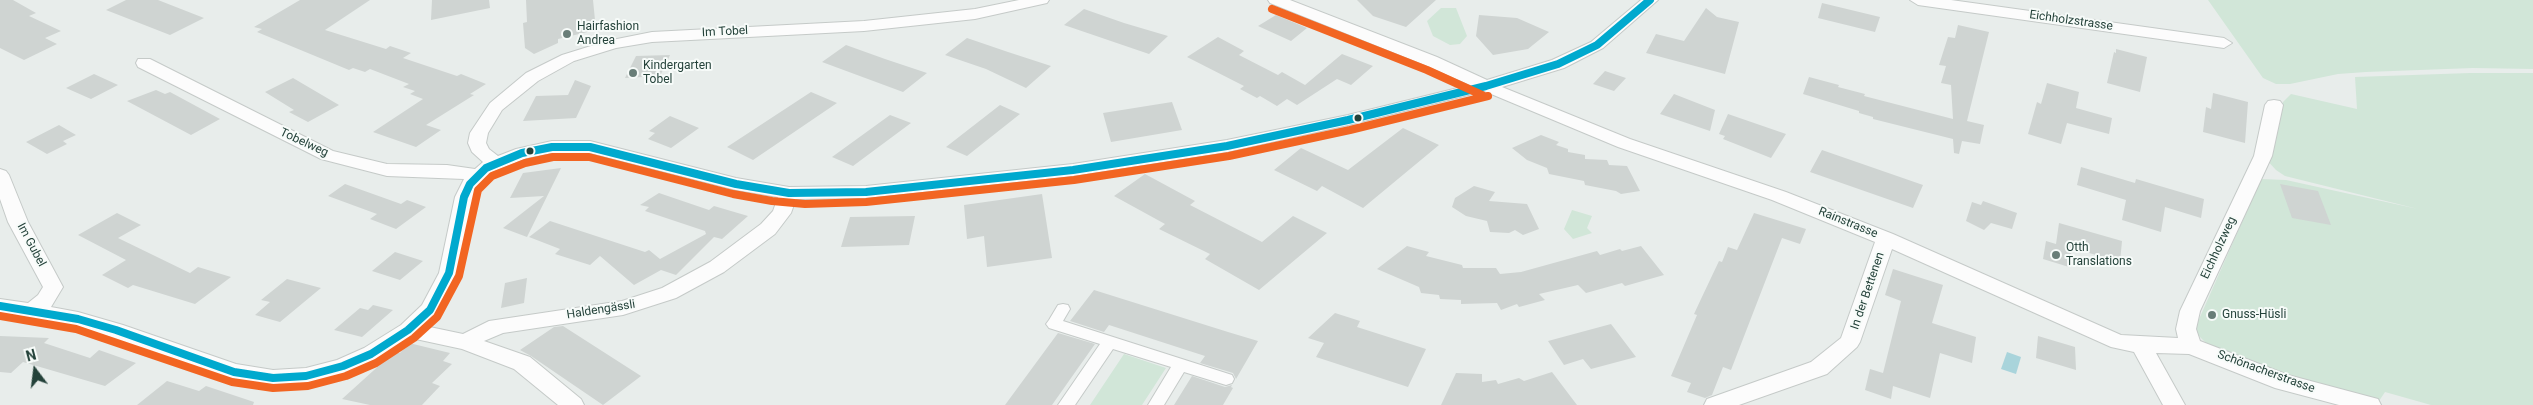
<!DOCTYPE html>
<meta charset="utf-8">
<style>
body{margin:0}
#map{position:relative;width:2533px;height:405px;overflow:hidden;background:#e8edeb;font-family:Roboto,sans-serif}
canvas{display:block}
.north{position:absolute;left:10px;top:345px;width:50px;height:50px;-webkit-text-stroke:4px #f7fbf9;paint-order:stroke;rotate:345deg;font-size:14px;font-weight:700;line-height:20px;text-align:center;color:#24423a}
.north::after{content:'';display:block;margin:auto;width:18px;height:22px;background:#24423a;clip-path:polygon(50% 0,100% 100%,50% 72%,0 100%)}
</style>
<div id="map">
<canvas width="2533" height="405"></canvas>
<div class="north">N</div>
</div>
<script>
const c = document.querySelector('canvas').getContext('2d');
c.lineJoin = 'round';
function fill(path, color) { c.fillStyle = color; c.fill(path, 'evenodd'); }
const toPath = rows => new Path2D(rows.map(r => 'M' + r).join(''));
function trace(path, color, width, dash) { c.strokeStyle = color; c.lineWidth = width; c.lineCap = dash ? 'butt' : 'round'; c.setLineDash(dash || []); c.stroke(path); }
function write(font, color, halo, rows, align = 'center') {
  c.font = font + ' Roboto,sans-serif'; c.lineWidth = 4; c.setLineDash([]); c.textBaseline = 'middle'; c.strokeStyle = halo; c.fillStyle = color; for (const [text, x, y, turn = 0] of rows) {
    c.save(); c.translate(x, y); c.rotate((+turn || 0) * Math.PI / 180); c.textAlign = isNaN(turn) ? turn : align; if (halo) c.strokeText(text, 0, 0); c.fillText(text, 0, 0); c.restore();
  }
}
const green = toPath([
 [2208,0,2533,0,2533,69,2473,68,2366,72,2338,74,2290,84,2276,84,2263,78],
 [1441,8,1456,8,1467,36,1460,44,1450,45,1433,36,1427,21],
 [2470,73,2533,73,2533,405,2431,405,2385,392,2379,401,2308,384,2207,344,2197,334,2196,326,2261,179,2286,180,2418,209,2285,176,2276,170,2263,156,2277,134,2283,102,2291,94,2357,109,2355,77],
 [1572,210,1592,216,1587,228,1592,233,1573,239,1564,229],
 [1124,354,1166,368,1142,405,1090,405]
]);
const water = toPath([
 [2007,352,2021,357,2016,374,2001,369]
]);
const building = toPath([
 [0,0,13,0,36,13,29,16,61,31,45,38,57,44,24,60,0,48],
 [126,0,158,0,204,18,170,35,106,10],
 [300,0,370,0,325,30,386,49,390,46,411,53,403,58,457,76,461,74,486,84,470,94,474,95,426,125,441,130,416,147,373,132,423,99,410,94,415,91,403,87,409,84,370,69,365,72,353,68,349,70,257,32,262,29,254,27],
 [432,0,489,0,490,8,431,20],
 [526,0,593,0,596,30,558,39,558,43,534,54,525,48,523,23,527,22],
 [1357,0,1436,0,1406,27,1373,16],
 [1822,3,1880,17,1875,32,1818,18],
 [1706,8,1717,17,1739,22,1725,74,1646,53,1656,34,1684,41],
 [1084,9,1124,23,1168,36,1149,54,1064,25],
 [1276,15,1307,28,1291,41,1258,26],
 [1479,15,1517,18,1549,32,1528,49,1493,55,1476,36],
 [1958,25,1989,32,1967,121,1984,125,1980,144,1962,141,1959,154,1954,153,1953,139,1873,119,1873,117,1859,113,1859,111,1803,94,1809,77,1839,85,1838,87,1865,94,1864,96,1953,119,1951,85,1941,83,1946,66,1939,65,1948,37,1955,38],
 [1218,37,1244,51,1239,55,1278,75,1282,72,1305,85,1342,54,1373,66,1351,85,1337,79,1297,105,1287,99,1277,106,1260,96,1257,98,1240,89,1244,86,1187,57],
 [967,38,1008,52,1051,66,1026,88,986,69,945,55],
 [846,45,885,59,927,73,903,92,822,62],
 [2116,49,2147,57,2140,92,2107,83,2114,52,2116,53],
 [670,55,660,76,625,78,636,56],
 [1605,71,1626,78,1614,91,1593,84],
 [94,74,118,85,91,99,66,88],
 [293,78,339,105,308,122,289,112,294,110,265,92],
 [575,80,591,86,576,118,523,121,536,96,568,95],
 [2047,83,2079,92,2076,108,2112,118,2109,134,2067,123,2061,144,2028,134,2037,102,2041,104],
 [156,90,165,94,170,92,220,119,191,135,127,101],
 [811,92,837,103,753,160,727,147],
 [2213,93,2248,102,2245,143,2203,132,2206,107,2211,109],
 [1674,94,1715,110,1710,131,1660,114],
 [1172,102,1182,130,1111,142,1103,113],
 [1000,105,1020,114,967,156,946,147],
 [1728,114,1786,134,1771,158,1723,139,1725,136,1719,134],
 [890,115,911,123,853,166,832,157],
 [670,116,699,128,671,148,648,139,655,133,649,131],
 [59,125,76,135,63,141,67,144,47,154,26,142],
 [1403,128,1439,145,1363,208,1322,186,1317,191,1274,170,1301,148,1348,170],
 [1541,135,1559,142,1556,145,1568,149,1568,152,1585,155,1585,159,1607,160,1609,165,1627,166,1640,191,1621,194,1616,191,1585,185,1584,181,1549,174,1547,168,1527,160,1512,148],
 [1822,150,1923,185,1913,208,1810,172],
 [2081,167,2135,183,2136,179,2204,199,2201,218,2165,207,2161,232,2122,220,2126,200,2077,185],
 [561,168,527,237,503,228,544,196,510,198,523,173],
 [1145,174,1195,201,1190,205,1262,242,1293,216,1327,233,1259,290,1205,259,1210,254,1159,229,1165,224,1114,196],
 [345,184,401,204,407,200,426,207,396,229,370,219,377,214,328,196],
 [2280,184,2318,191,2331,225,2292,218],
 [1474,186,1495,192,1489,201,1527,204,1539,229,1523,235,1515,230,1509,233,1490,232,1487,221,1466,216,1452,207,1455,198],
 [659,193,709,210,714,206,748,216,722,239,714,237,676,275,661,270,634,285,600,256,590,265,555,254,560,249,529,237,550,221,645,252,649,250,660,259,706,234,705,231,645,211,649,207,640,205],
 [1042,194,1052,258,987,267,984,236,967,239,964,205],
 [1983,201,2017,213,2012,229,1991,223,1984,230,1966,221,1972,202,1981,205],
 [117,213,141,225,118,238,190,273,198,267,231,277,195,304,133,285,128,288,102,275,126,260,78,235],
 [1754,213,1806,229,1800,244,1782,238,1731,370,1723,367,1712,395,1705,398,1687,392,1691,383,1671,376,1697,315,1694,314,1701,299,1719,261,1722,262,1728,247,1737,250],
 [915,216,909,245,841,247,850,217],
 [2059,223,2122,241,2120,262,2072,248,2069,267,2043,259,2046,241,2056,244],
 [1407,246,1429,252,1426,256,1462,265,1463,268,1496,268,1500,274,1521,272,1597,251,1600,255,1620,249,1622,251,1641,246,1664,275,1625,286,1622,283,1586,293,1578,285,1539,294,1545,300,1519,307,1517,304,1501,310,1497,303,1461,304,1461,300,1440,299,1439,295,1421,293,1419,287,1377,269],
 [395,252,423,261,400,280,372,271],
 [1893,269,1943,285,1932,323,1976,337,1972,363,1940,353,1930,398,1893,386,1891,399,1865,390,1870,369,1883,373,1901,301,1885,295],
 [527,278,524,303,501,308,505,283],
 [287,279,321,288,280,322,255,315,270,302,261,300],
 [1094,290,1228,332,1258,341,1236,379,1233,373,1200,363,1205,356,1109,325,1104,332,1070,321],
 [373,305,393,310,362,337,334,330,360,308,368,310],
 [1335,313,1360,321,1357,327,1426,349,1408,387,1316,357,1324,343,1308,338],
 [1611,324,1636,357,1591,369,1583,359,1564,365,1548,341],
 [563,326,641,376,603,405,531,356,520,350,554,327],
 [1058,333,1095,344,1052,405,1005,405],
 [0,336,49,338,44,343,90,358,99,350,136,363,105,386,23,362,11,373,0,372],
 [2038,336,2075,347,2076,370,2036,358],
 [409,343,450,353,443,361,452,364,432,383,440,386,422,405,370,405,342,399,394,352,400,353],
 [1552,372,1577,405,1441,405,1456,373,1482,374,1482,382,1496,380,1498,384,1519,378,1524,381],
 [1192,376,1225,387,1232,385,1231,387,1233,388,1223,405,1174,405],
 [167,381,199,391,206,386,254,402,253,405,137,405]
]);
const pedestrian = toPath([
 [1063,304,1068,305,1070,309,1063,321,1232,375,1234,379,1232,383,1226,385,1184,372,1164,405,1148,405,1171,367,1113,349,1075,405,1058,405,1100,344,1049,328,1046,324,1049,320,1058,305,1063,304]
]);
const minor = toPath([
 [1019,0,1049,0,1047,3,975,19,864,31,652,42,616,48,574,61,538,81,502,110,488,133,486,143,489,149,498,156,516,149,552,141,590,141,736,178,789,187,866,186,1073,164,1227,140,1348,115,1470,85,1425,65,1270,3,1268,0,1290,0,1437,57,1487,80,1552,60,1591,42,1641,0,1658,0,1603,48,1564,68,1502,87,1630,139,1786,192,1893,234,2121,335,2178,338,2176,329,2180,311,2254,156,2265,105,2268,101,2274,100,2280,101,2283,105,2272,156,2200,311,2196,329,2200,341,2288,375,2378,399,2381,405,2339,405,2275,388,2189,354,2156,353,2185,405,2163,405,2134,352,2111,347,1892,249,1860,342,1857,347,1827,374,1739,405,1704,405,1707,399,1811,362,1841,338,1875,242,1772,200,1618,147,1484,91,1348,125,1227,152,1073,176,866,198,796,199,791,213,775,234,724,272,676,298,623,315,503,333,484,341,530,357,581,399,584,405,558,405,514,369,462,349,411,338,378,360,351,372,306,384,273,386,234,380,78,326,0,313,0,299,28,303,38,295,43,287,8,222,0,199,0,169,6,171,9,175,28,222,63,287,51,307,78,312,123,325,236,364,273,370,306,368,337,360,364,348,401,325,422,305,439,273,455,197,464,179,387,176,321,159,138,67,136,63,138,59,150,59,333,151,387,164,447,165,475,169,483,162,472,152,468,143,470,133,490,103,526,73,562,55,607,41,652,32,864,21,975,9,1019,0],
 [552,153,590,153,736,190,778,197,773,211,761,224,710,262,662,288,622,301,489,321,463,334,425,326,437,315,459,273,473,197,478,187,492,172,527,158,552,153],
 [1910,0,1951,0,2224,38,2232,43,2224,48,1918,5,1910,0]
]);
const bus1 = toPath([
 [0,306,78,319,116,330,234,372,273,378,306,376,343,366,371,354,408,330,430,310,449,273,464,197,470,184,486,168,522,153,552,147,590,147,736,184,789,193,866,192,1073,170,1227,146,1348,120,1486,86,1558,64,1597,45,1650,0]
]);
const bus2 = toPath([
 [1272,9,1427,70,1482,95],
 [0,316,76,329,232,382,273,388,308,386,346,376,376,363,414,338,437,317,459,276,478,190,492,176,525,163,553,157,589,157,733,194,772,201,805,204,866,202,1074,180,1229,156,1350,130,1488,96]
]);
const markers = [
 [567,34,5,"#697e78"],
 [633,73,5,"#697e78"],
 [1358,118,4.5,"#24423a"],
 [530,151,4.5,"#24423a"],
 [2056,255,5,"#697e78"],
 [2212,315,5,"#697e78"]
];
const streetNames = [
 ["Eichholzstrasse",2071,21,8],
 ["Im Tobel",725,32,-3],
 ["Tobelweg",304,143,25],
 ["Rainstrasse",1848,223,22],
 ["Im Gubel",31,245,62],
 ["Eichholzweg",2219,248,-65],
 ["In der Bettenen",1868,291,-71],
 ["Haldengässli",601,310,-9],
 ["Schönacherstrasse",2266,372,20]
];
const poiNames = [
 ["Hairfashion",577,27],
 ["Andrea",577,41],
 ["Kindergarten",643,66],
 ["Tobel",643,80],
 ["Otth",2066,248],
 ["Translations",2066,262],
 ["Gnuss-Hüsli",2222,315]
];
fill(green, '#d1e6d8');
fill(water, '#a9d4db');
fill(building, '#cfd4d2');
trace(pedestrian, '#c5cac8', 2);
trace(minor, '#c5cac8', 2);
fill(pedestrian, '#fcfcfc');
fill(minor, '#fcfcfc');
trace(bus1, '#00a9ce', 8);
trace(bus2, '#f26522', 8);
for (const [x, y, r, color] of markers) { const dot = new Path2D(); dot.arc(x, y, r, 0, 2 * Math.PI); c.fillStyle = color; c.fill(dot); trace(dot, '#f7fbf9', 2); }
write('12px', '#24423a', '#f7fbf9', streetNames);
write('12px', '#24423a', '#f7fbf9', poiNames, 'left');
</script>
